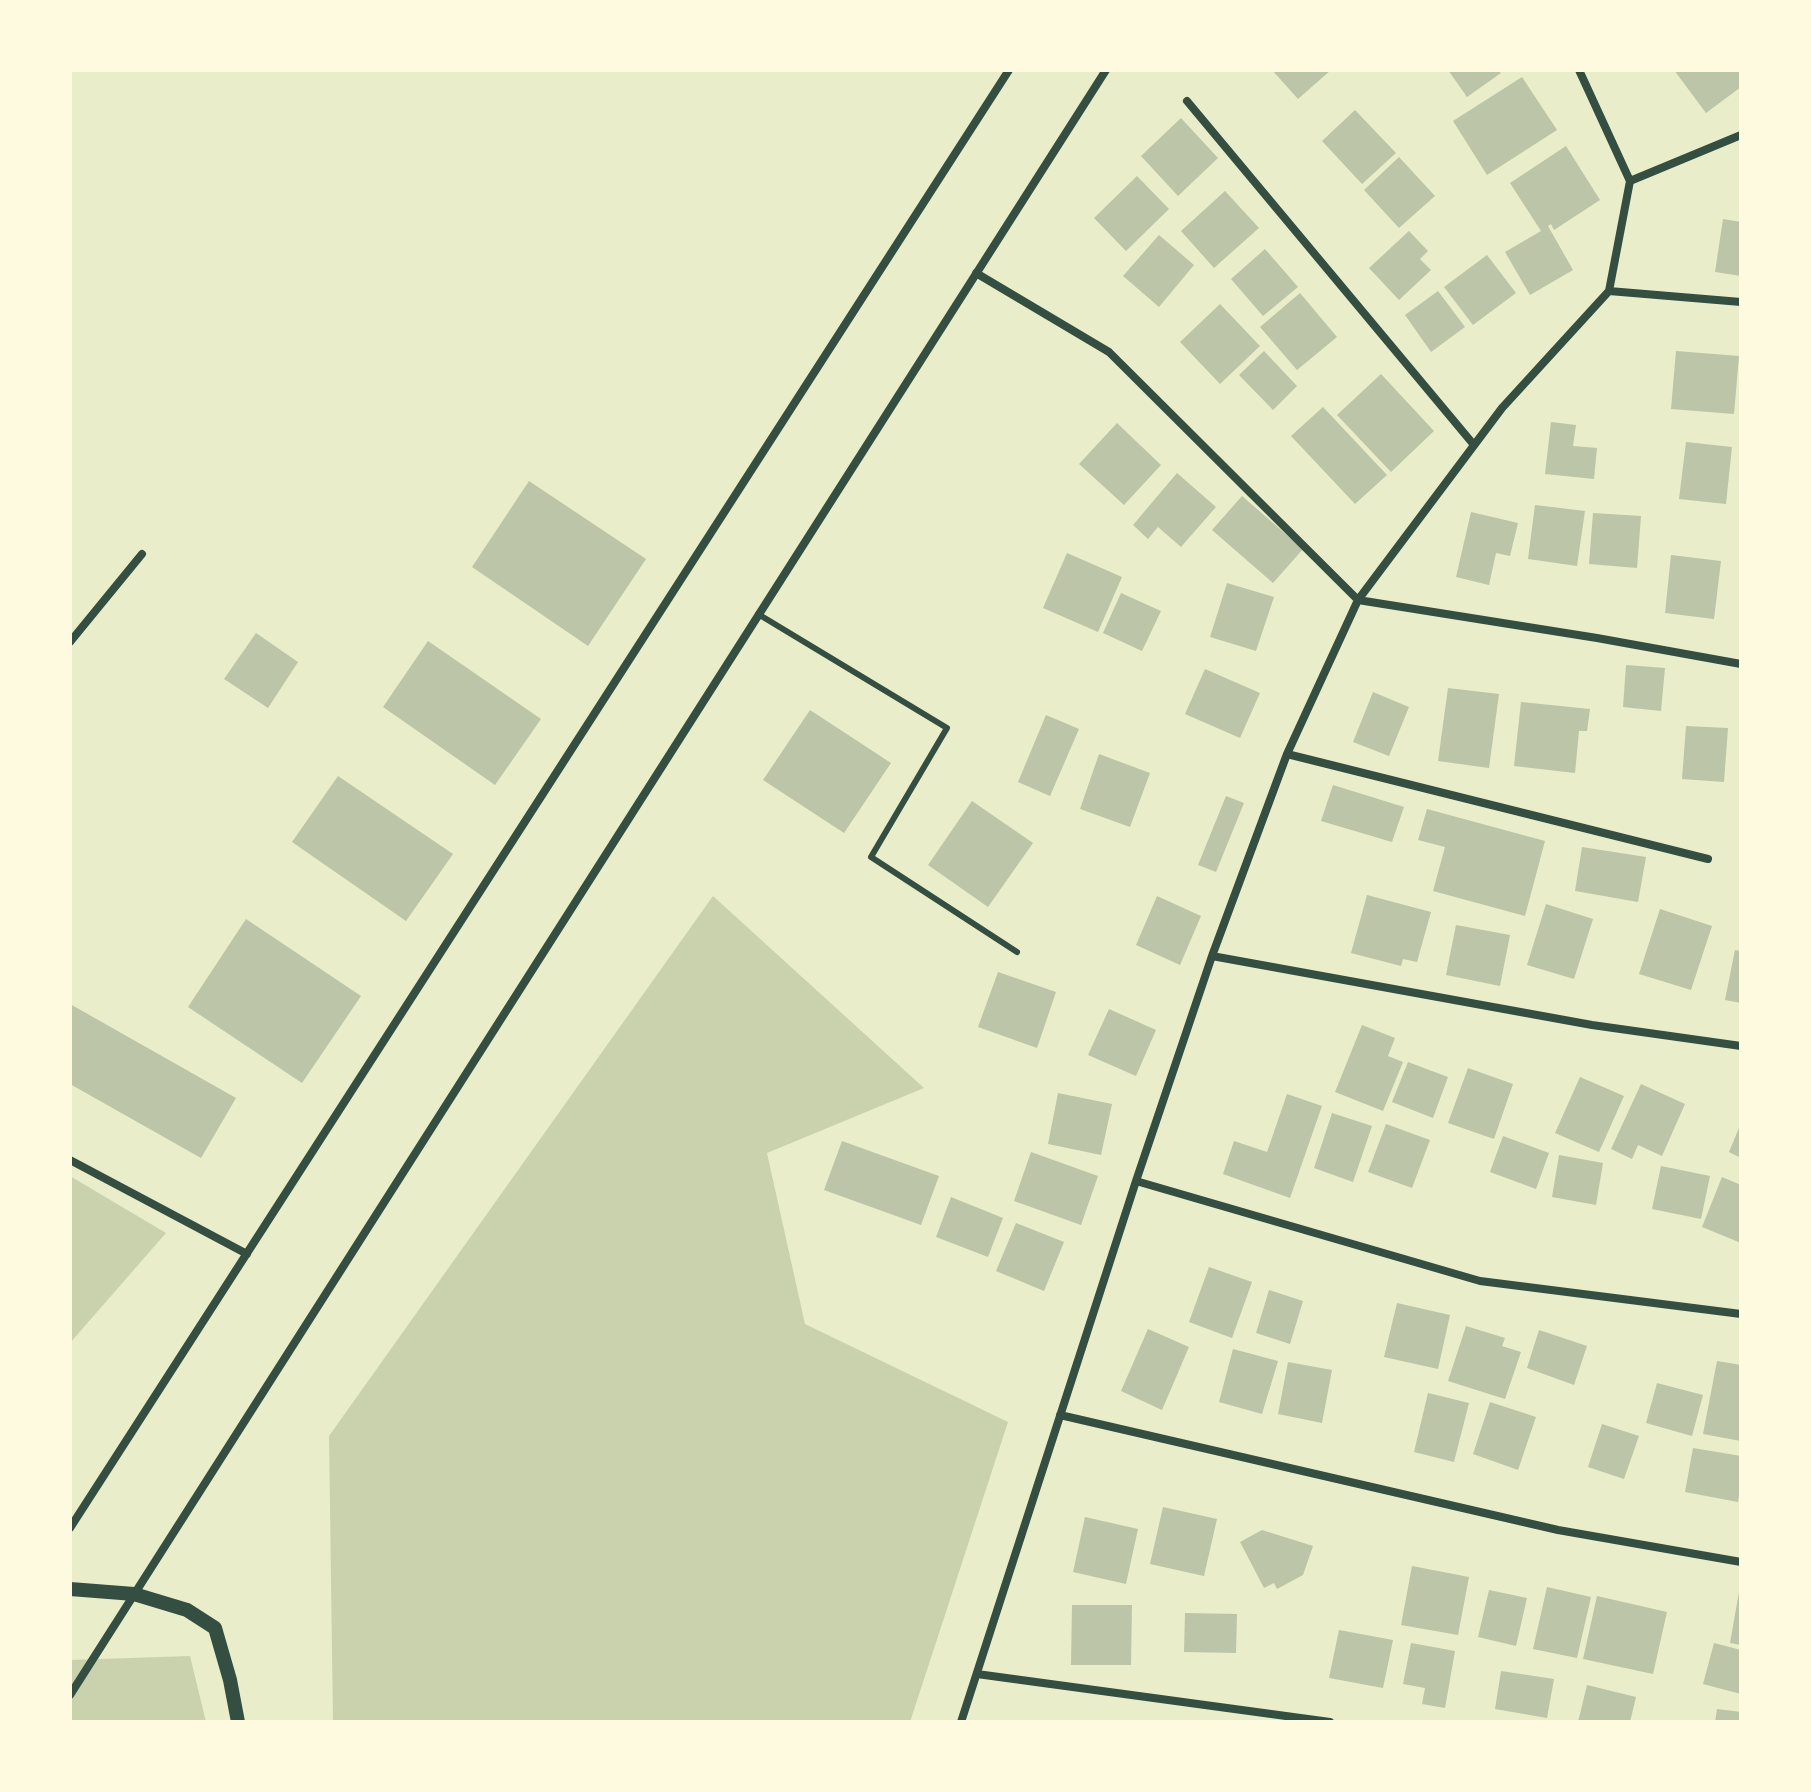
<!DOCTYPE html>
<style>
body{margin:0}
#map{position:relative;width:1811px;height:1792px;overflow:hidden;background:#e9edc9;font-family:"Asap Condensed",sans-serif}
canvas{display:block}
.frame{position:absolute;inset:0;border:72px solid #fefae0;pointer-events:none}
</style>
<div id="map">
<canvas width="1811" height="1792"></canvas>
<div class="frame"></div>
</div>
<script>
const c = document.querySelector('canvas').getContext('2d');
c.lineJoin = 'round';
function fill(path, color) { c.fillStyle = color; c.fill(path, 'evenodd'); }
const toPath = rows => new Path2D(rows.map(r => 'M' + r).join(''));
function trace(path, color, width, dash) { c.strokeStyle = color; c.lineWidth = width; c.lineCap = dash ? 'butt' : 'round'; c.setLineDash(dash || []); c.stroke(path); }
const green = toPath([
 [713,896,924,1088,767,1153,805,1324,1008,1422,910,1722,333,1722,329,1436],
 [70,1176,166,1233,70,1343],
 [190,1656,206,1722,70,1722,70,1660]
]);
const building = toPath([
 [1272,70,1331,70,1298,99],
 [1448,70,1498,70,1501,73,1467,97],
 [1674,70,1741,70,1741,87,1706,113],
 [1522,77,1557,130,1487,175,1453,121],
 [1355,110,1396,153,1362,184,1322,141],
 [1181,118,1218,158,1178,196,1141,156],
 [1566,146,1600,200,1554,230,1551,224,1548,226,1573,270,1530,295,1505,252,1541,231,1510,183],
 [1399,157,1435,196,1399,228,1364,190],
 [1137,176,1169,209,1126,251,1094,218],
 [1225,191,1259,228,1214,268,1181,231],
 [1723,219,1741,222,1741,276,1715,272],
 [1409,231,1428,251,1420,259,1431,270,1399,300,1369,268],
 [1159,235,1194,265,1159,307,1123,276],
 [1265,249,1298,287,1263,316,1231,279],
 [1487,255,1516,293,1473,325,1444,287],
 [1438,291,1465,327,1431,352,1405,315],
 [1300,293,1337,337,1297,370,1260,327],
 [1220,304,1260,346,1220,384,1180,342],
 [1264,351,1297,386,1273,410,1239,375],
 [1676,351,1739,356,1734,414,1671,409],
 [1381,374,1434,431,1391,472,1337,415],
 [1323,407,1387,475,1355,504,1291,436],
 [1551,422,1576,425,1573,446,1597,448,1594,479,1545,474],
 [1117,423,1161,465,1124,505,1079,464],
 [1686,442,1732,447,1726,504,1679,499],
 [1177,473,1216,507,1181,547,1158,527,1148,539,1133,525],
 [529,481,646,559,588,646,472,567],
 [1242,496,1303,549,1273,583,1212,530],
 [1535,505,1585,511,1577,566,1528,559],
 [1471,512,1518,523,1510,556,1496,553,1489,585,1456,577],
 [1593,513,1641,516,1637,568,1589,564],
 [1067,553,1122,577,1098,632,1043,608],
 [1671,555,1721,561,1714,619,1665,613],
 [1227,583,1274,597,1256,651,1210,637],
 [1121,593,1161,611,1142,651,1103,633],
 [256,633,298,662,268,708,224,679],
 [428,641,541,719,495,785,383,707],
 [1626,665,1665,668,1661,711,1623,707],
 [1205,669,1260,693,1240,738,1185,714],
 [1448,688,1499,694,1489,768,1438,761],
 [1373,692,1409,707,1389,756,1353,742],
 [1521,702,1590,709,1587,731,1579,731,1575,773,1514,766],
 [810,710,891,763,844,833,763,780],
 [1046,715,1079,729,1050,796,1018,782],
 [1686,726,1728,728,1724,782,1682,779],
 [1099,754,1150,773,1130,827,1080,809],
 [338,776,453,854,406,921,292,842],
 [1333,785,1404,807,1392,842,1321,821],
 [1226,796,1244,803,1216,872,1198,865],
 [972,801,1033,843,988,907,928,865],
 [1427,809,1545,841,1525,916,1433,891,1445,847,1418,840],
 [1582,847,1646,857,1638,902,1575,891],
 [1367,895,1431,912,1417,962,1403,959,1401,966,1351,953],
 [1157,896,1201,916,1180,965,1136,945],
 [1546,904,1593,919,1574,979,1527,965],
 [1660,909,1712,926,1691,990,1639,974],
 [246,919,361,996,302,1083,188,1007],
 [1456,925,1510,935,1500,986,1446,975],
 [1735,950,1741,951,1741,1003,1725,1000],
 [998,972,1056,992,1037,1048,978,1027],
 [70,1004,236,1098,201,1158,70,1084],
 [1109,1009,1156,1030,1136,1076,1088,1055],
 [1362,1025,1395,1038,1388,1056,1403,1062,1383,1111,1335,1092],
 [1408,1062,1448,1077,1433,1118,1392,1102],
 [1468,1068,1513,1084,1494,1139,1448,1123],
 [1580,1077,1624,1096,1599,1152,1555,1133],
 [1641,1084,1685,1104,1662,1156,1638,1145,1632,1159,1611,1149],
 [1058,1093,1112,1104,1101,1155,1048,1144],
 [1287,1094,1322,1106,1290,1198,1223,1174,1234,1141,1267,1152],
 [1332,1113,1372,1126,1353,1182,1314,1168],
 [1741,1123,1741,1158,1729,1152],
 [1386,1124,1430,1140,1412,1188,1368,1172],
 [1503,1136,1549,1153,1536,1189,1490,1172],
 [842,1141,939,1176,921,1225,824,1190],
 [1031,1152,1098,1176,1081,1225,1014,1201],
 [1559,1155,1603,1163,1596,1205,1552,1197],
 [1661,1166,1710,1176,1701,1219,1652,1209],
 [1722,1177,1741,1185,1741,1243,1702,1227],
 [951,1197,1003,1218,988,1257,936,1237],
 [1016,1223,1064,1242,1044,1291,996,1271],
 [1209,1267,1252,1282,1232,1338,1189,1322],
 [1269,1290,1303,1301,1290,1344,1256,1333],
 [1397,1303,1450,1315,1438,1369,1384,1357],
 [1466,1326,1505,1338,1502,1346,1521,1352,1505,1399,1448,1381],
 [1148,1329,1189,1347,1162,1410,1121,1391],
 [1539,1330,1587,1346,1574,1385,1527,1368],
 [1233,1349,1278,1361,1262,1414,1219,1402],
 [1717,1361,1741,1365,1741,1441,1703,1434],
 [1288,1362,1332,1370,1322,1423,1278,1414],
 [1657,1383,1703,1395,1692,1436,1646,1423],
 [1428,1393,1469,1403,1454,1462,1414,1452],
 [1490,1402,1536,1417,1518,1470,1473,1454],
 [1602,1424,1639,1436,1624,1479,1588,1467],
 [1693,1448,1741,1456,1741,1483,1738,1502,1685,1492],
 [1163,1507,1217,1519,1204,1576,1150,1564],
 [1085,1517,1138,1529,1126,1584,1073,1572],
 [1262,1530,1313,1546,1303,1575,1277,1589,1274,1583,1264,1588,1240,1542],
 [1412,1566,1469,1577,1458,1635,1401,1625],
 [1547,1587,1591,1597,1577,1658,1533,1649],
 [1489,1590,1527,1598,1516,1646,1478,1637],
 [1739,1592,1741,1592,1741,1645,1730,1643],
 [1597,1596,1667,1612,1653,1674,1583,1659],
 [1072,1605,1132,1605,1131,1665,1071,1665],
 [1185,1613,1237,1614,1236,1653,1184,1652],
 [1339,1630,1393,1640,1383,1688,1329,1678],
 [1411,1643,1455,1651,1445,1708,1422,1704,1425,1688,1403,1684],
 [1714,1643,1741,1650,1741,1694,1703,1684],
 [1501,1671,1554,1679,1547,1718,1495,1709],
 [1587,1685,1636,1697,1630,1722,1578,1722],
 [1717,1709,1741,1712,1741,1722,1715,1722]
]);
const service = toPath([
 [758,614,947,728,871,857,1017,952]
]);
const minor = toPath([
 [1187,101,1474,445],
 [1630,181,1741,135],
 [976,273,1109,352,1358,600,1597,638,1741,664],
 [1609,291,1741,302],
 [70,642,142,554],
 [1287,754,1708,859],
 [1212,956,1592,1025,1741,1046],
 [70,1160,247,1254],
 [1136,1181,1480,1281,1741,1314],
 [1060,1415,1558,1530,1741,1562],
 [70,1528,1009,70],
 [977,1674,1330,1722],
 [70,1695,1106,70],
 [961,1722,1136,1181,1212,956,1287,754,1358,600,1502,408,1609,291,1630,181,1579,70]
]);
const tertiary = toPath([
 [70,1589,134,1594,187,1610,215,1628,230,1680,238,1722]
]);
fill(green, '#cad2ad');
fill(building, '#bcc5a7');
trace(service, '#344e41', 6);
trace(minor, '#344e41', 8);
trace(tertiary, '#344e41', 14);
</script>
